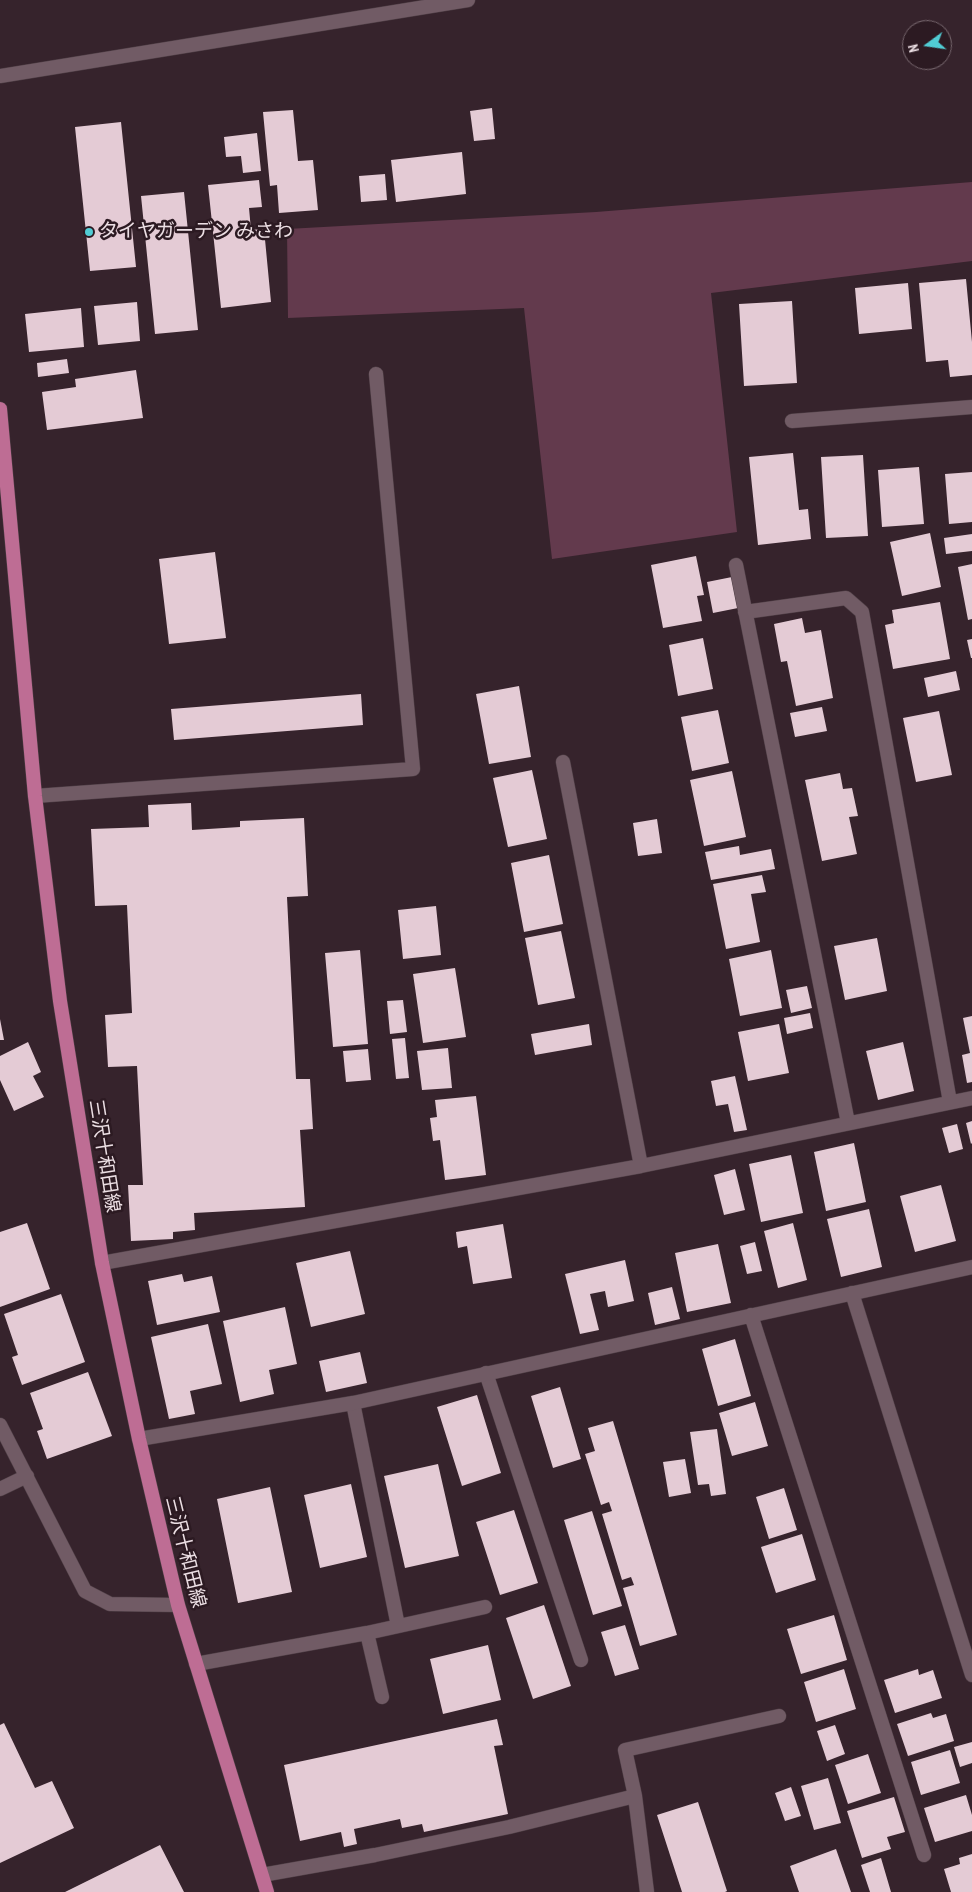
<!DOCTYPE html>
<meta charset="utf-8">
<style>
body{margin:0}
#map{position:relative;width:972px;height:1892px;overflow:hidden;background:#36232c;font-family:"PT Sans Narrow",sans-serif}
canvas{display:block}
.north{position:absolute;left:902px;top:20px;width:50px;height:50px;box-sizing:border-box;background:#2c1a22;border:1px solid #796970;border-radius:50%;rotate:256deg;font-size:14px;font-weight:700;line-height:20px;text-align:center;color:#ecdfe4}
.north::after{content:'';display:block;margin:auto;width:18px;height:22px;background:#51ccd4;clip-path:polygon(50% 0,100% 100%,50% 72%,0 100%)}
</style>
<div id="map">
<canvas width="972" height="1892"></canvas>
<div class="north">N</div>
</div>
<script>
const c = document.querySelector('canvas').getContext('2d');
c.lineJoin = 'round';
function fill(path, color) { c.fillStyle = color; c.fill(path, 'evenodd'); }
const toPath = rows => new Path2D(rows.map(r => 'M' + r).join(''));
function trace(path, color, width, dash) { c.strokeStyle = color; c.lineWidth = width; c.lineCap = dash ? 'butt' : 'round'; c.setLineDash(dash || []); c.stroke(path); }
function write(font, color, halo, rows, align = 'center') {
  c.font = font + ' "PT Sans Narrow","Noto Sans JP",sans-serif'; c.lineWidth = 5; c.setLineDash([]); c.textBaseline = 'middle'; c.strokeStyle = halo; c.fillStyle = color; for (const [text, x, y, turn = 0] of rows) {
    c.save(); c.translate(x, y); c.rotate((+turn || 0) * Math.PI / 180); c.textAlign = isNaN(turn) ? turn : align; if (halo) c.strokeText(text, 0, 0); c.fillText(text, 0, 0); c.restore();
  }
}
const green = toPath([
 [972,182,972,261,711,293,737,532,552,559,524,308,288,318,287,229,596,212]
]);
const building = toPath([
 [492,108,495,139,474,141,470,111],
 [293,110,298,161,313,160,318,210,279,213,277,185,270,186,263,112],
 [121,122,136,267,90,271,75,127],
 [257,133,261,171,243,173,241,156,226,157,224,137],
 [462,152,466,194,396,202,391,160],
 [385,174,387,200,361,202,359,176],
 [259,180,262,207,249,208,251,230,264,229,271,302,221,308,208,185],
 [184,192,198,330,155,334,141,196],
 [966,279,972,342,972,375,950,377,948,360,926,362,919,283],
 [908,283,912,329,859,334,855,288],
 [792,301,797,383,744,386,739,304],
 [137,302,140,341,98,345,94,306],
 [81,308,84,347,29,352,25,314],
 [67,359,69,373,38,377,37,363],
 [136,370,143,418,47,430,42,392,76,387,75,379],
 [793,453,799,510,808,509,811,539,758,545,749,457],
 [863,455,868,536,826,538,821,457],
 [919,467,924,524,882,527,878,470],
 [972,472,972,522,949,524,945,474],
 [930,533,941,587,902,596,890,542],
 [972,534,972,551,946,554,944,538],
 [215,552,226,638,169,644,159,559],
 [696,556,704,595,697,596,702,621,663,628,651,565],
 [972,564,972,619,968,620,958,567],
 [732,577,738,608,713,613,707,582],
 [940,602,950,659,893,669,885,625,894,623,892,610],
 [802,618,805,633,821,630,833,698,796,706,787,661,781,662,774,624],
 [703,638,713,689,678,696,669,645],
 [972,639,972,658,971,658,967,640],
 [956,671,960,690,928,697,924,678],
 [519,686,531,757,489,764,476,694],
 [361,694,363,725,174,740,171,709],
 [822,707,827,731,795,737,790,713],
 [718,710,729,763,692,771,681,717],
 [939,711,952,775,916,782,903,718],
 [532,770,547,839,508,847,493,778],
 [732,771,746,837,704,846,690,780],
 [840,773,843,789,852,788,858,816,849,817,857,854,822,861,805,780],
 [191,803,192,830,240,827,240,821,304,818,308,896,287,897,296,1079,310,1079,313,1129,300,1130,305,1207,194,1213,195,1230,173,1232,173,1239,131,1241,128,1185,143,1185,137,1066,108,1067,105,1015,132,1013,127,905,95,906,91,829,149,827,148,805],
 [657,819,662,853,638,856,633,823],
 [739,846,740,855,771,849,775,869,711,880,705,852],
 [549,855,563,924,524,932,511,863],
 [762,875,766,892,751,894,760,942,726,949,713,884],
 [436,906,441,955,403,959,398,910],
 [561,931,575,998,538,1005,525,938],
 [877,938,887,991,845,1000,834,946],
 [360,950,368,1044,333,1047,325,953],
 [771,950,782,1008,740,1016,729,959],
 [455,968,466,1037,423,1043,413,974],
 [807,986,812,1008,791,1013,786,990],
 [403,1000,407,1032,390,1034,387,1001],
 [810,1013,813,1028,787,1034,784,1018],
 [972,1016,972,1082,967,1083,962,1055,970,1053,963,1018],
 [0,1019,4,1040,0,1040],
 [589,1024,592,1045,535,1055,531,1034],
 [779,1024,789,1073,748,1081,738,1032],
 [405,1038,409,1078,396,1079,392,1039],
 [28,1042,41,1072,33,1076,44,1097,14,1111,0,1080,0,1056],
 [903,1042,914,1091,878,1100,866,1051],
 [448,1048,452,1088,422,1090,417,1051],
 [368,1049,371,1080,346,1082,343,1051],
 [735,1076,747,1130,734,1132,728,1104,716,1106,711,1081],
 [476,1096,486,1175,445,1180,440,1140,433,1141,430,1118,437,1117,435,1100],
 [972,1121,972,1143,971,1144,966,1123],
 [957,1124,963,1149,949,1153,942,1128],
 [854,1143,866,1202,826,1211,814,1152],
 [791,1155,803,1213,761,1222,749,1164],
 [735,1169,745,1210,724,1215,714,1175],
 [941,1185,956,1241,915,1252,900,1196],
 [869,1209,882,1267,841,1277,827,1219],
 [27,1223,50,1289,0,1307,0,1232],
 [793,1223,807,1280,778,1288,764,1231],
 [503,1224,512,1278,473,1284,467,1246,458,1248,456,1232],
 [755,1242,762,1271,747,1274,740,1246],
 [718,1244,731,1303,687,1312,675,1253],
 [350,1251,365,1314,311,1327,296,1263],
 [625,1260,634,1301,608,1307,605,1291,590,1294,599,1330,580,1334,565,1274],
 [182,1274,184,1282,212,1276,220,1312,157,1325,148,1281],
 [672,1287,680,1319,655,1325,648,1293],
 [61,1294,85,1362,22,1385,12,1357,18,1355,4,1314],
 [285,1307,297,1364,269,1370,274,1394,240,1402,223,1321],
 [208,1324,222,1384,190,1391,195,1414,169,1419,151,1337],
 [735,1339,751,1396,718,1406,702,1349],
 [360,1352,367,1383,326,1392,319,1361],
 [88,1372,112,1436,47,1459,37,1431,43,1429,30,1393],
 [560,1387,581,1459,553,1468,531,1396],
 [477,1395,501,1473,462,1486,437,1407],
 [755,1402,768,1446,732,1456,719,1413],
 [613,1421,677,1635,640,1646,623,1588,634,1585,631,1577,622,1580,602,1514,612,1511,609,1502,601,1505,585,1454,595,1451,588,1428],
 [717,1429,726,1494,711,1496,709,1484,698,1485,690,1432],
 [685,1459,691,1493,669,1497,663,1462],
 [438,1464,459,1556,405,1568,384,1476],
 [351,1484,367,1557,320,1568,304,1495],
 [270,1487,292,1592,238,1603,217,1499],
 [784,1488,797,1530,769,1539,756,1497],
 [514,1510,538,1583,500,1595,476,1522],
 [592,1511,622,1606,593,1615,564,1520],
 [802,1534,816,1580,776,1593,761,1547],
 [544,1605,571,1686,533,1699,506,1618],
 [834,1615,847,1660,801,1674,787,1629],
 [625,1625,639,1669,615,1676,601,1632],
 [488,1645,501,1700,443,1714,430,1659],
 [844,1669,856,1709,816,1722,804,1682],
 [918,1669,919,1675,933,1670,942,1698,895,1713,884,1680],
 [931,1713,933,1718,946,1714,954,1741,908,1756,897,1724],
 [497,1719,503,1745,494,1746,508,1814,424,1832,422,1824,402,1828,400,1819,354,1829,357,1844,344,1847,341,1832,300,1841,284,1765],
 [4,1723,35,1788,52,1781,74,1828,0,1863,0,1725],
 [835,1725,845,1754,827,1761,817,1731],
 [972,1742,972,1763,960,1767,954,1747],
 [950,1750,960,1783,921,1795,911,1762],
 [868,1754,881,1793,848,1804,835,1765],
 [828,1778,841,1823,814,1830,801,1786],
 [791,1787,801,1816,785,1821,775,1793],
 [966,1795,972,1815,972,1831,935,1842,924,1808],
 [894,1797,905,1832,887,1837,891,1849,862,1858,847,1811],
 [698,1802,727,1891,725,1892,682,1892,657,1815],
 [160,1845,184,1892,65,1892],
 [836,1849,851,1892,799,1892,790,1866],
 [972,1854,972,1892,951,1892,944,1869,960,1864,959,1858],
 [881,1858,891,1892,870,1892,861,1865]
]);
const service = toPath([
 [35,796,413,769,376,374],
 [486,1373,581,1660],
 [353,1403,398,1626],
 [367,1633,382,1697],
 [196,1664,367,1633,485,1607],
 [635,1796,647,1892],
 [262,1875,375,1855,509,1827,635,1796,625,1750,779,1716]
]);
const minor = toPath([
 [0,76,468,0],
 [792,421,972,407],
 [736,565,848,1123],
 [745,612,846,598,862,612,950,1102],
 [563,762,641,1166],
 [102,1263,641,1166,972,1098],
 [852,1293,972,1675],
 [751,1315,924,1855],
 [0,1425,85,1591,110,1604,178,1605],
 [139,1439,353,1403,972,1267],
 [0,1489,27,1476]
]);
const primary = toPath([
 [0,409,35,796,60,1001,102,1263,139,1439,178,1605,267,1892]
]);
const markers = [
 [89,232,5,"#51ccd4"]
];
const poiNames = [
 ["タイヤガーデン みさわ",99,232]
];
const streetNames = [
 ["三沢十和田線",104,1156,81],
 ["三沢十和田線",185,1552,76]
];
fill(green, '#633a4d');
fill(building, '#e4cbd5');
trace(service, '#4f3f46', 15);
trace(minor, '#4f3f46', 15);
trace(primary, '#4f3f46', 15);
trace(service, '#715b65', 14);
trace(minor, '#715b65', 14);
trace(primary, '#be6d94', 14);
for (const [x, y, r, color] of markers) { const dot = new Path2D(); dot.arc(x, y, r, 0, 2 * Math.PI); c.fillStyle = color; c.fill(dot); trace(dot, '#2c1a22', 2); }
write('19px', '#ecdfe4', '#2c1a22', poiNames, 'left');
write('19px', '#ecdfe4', '#2c1a22', streetNames);
</script>
